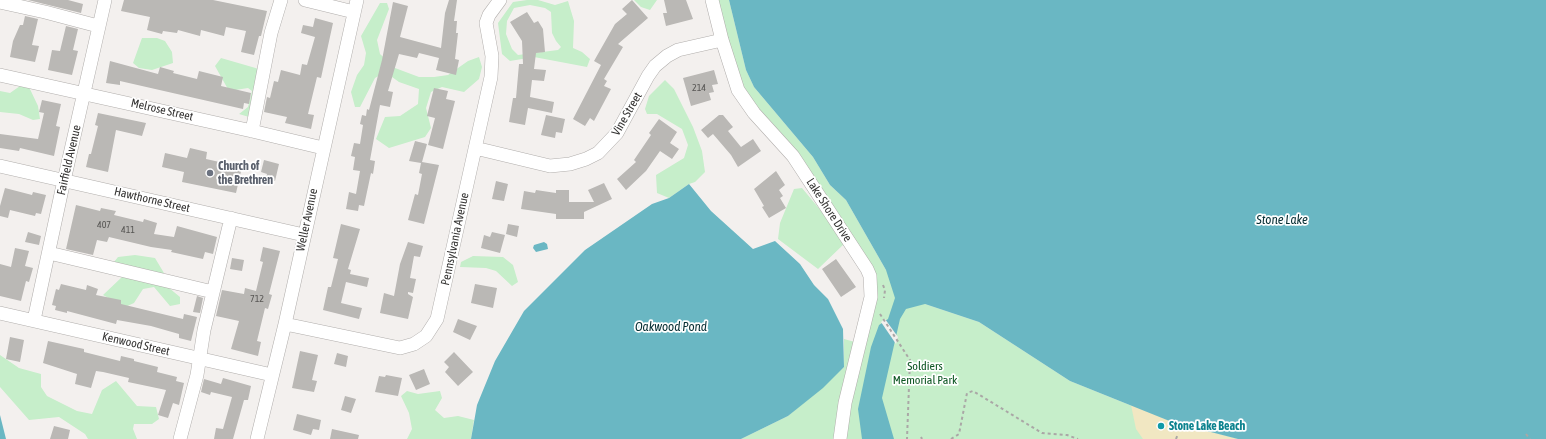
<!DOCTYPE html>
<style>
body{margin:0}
canvas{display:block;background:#f3f0ee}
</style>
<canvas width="1546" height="439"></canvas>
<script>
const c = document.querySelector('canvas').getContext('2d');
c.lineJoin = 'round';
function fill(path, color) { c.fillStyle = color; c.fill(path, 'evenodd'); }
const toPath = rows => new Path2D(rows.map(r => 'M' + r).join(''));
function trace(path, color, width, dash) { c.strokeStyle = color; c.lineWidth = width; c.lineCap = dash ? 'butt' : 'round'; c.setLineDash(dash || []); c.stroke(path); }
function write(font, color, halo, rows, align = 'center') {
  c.font = font + ' "Asap Condensed",sans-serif'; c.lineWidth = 3.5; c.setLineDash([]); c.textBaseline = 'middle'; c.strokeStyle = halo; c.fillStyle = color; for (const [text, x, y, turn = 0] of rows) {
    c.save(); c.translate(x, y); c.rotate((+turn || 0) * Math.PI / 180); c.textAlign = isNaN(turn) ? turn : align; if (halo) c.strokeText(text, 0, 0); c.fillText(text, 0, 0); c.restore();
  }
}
const green = toPath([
 [527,0,538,0,555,5,568,1,574,21,573,48,582,52,590,59,587,67,534,57,510,61,502,54,498,23,513,2],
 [530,5,545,8,551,12,552,33,556,41,561,47,558,50,518,55,512,49,506,34,507,21,514,8],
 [634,0,657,0,650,10,641,7],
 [715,0,729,0,746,70,754,87,813,157,830,185,846,200,886,270,925,304,979,322,1070,381,1172,422,1238,439,845,439,851,396,876,290,746,97],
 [380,3,387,3,389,9,377,40,380,54,395,68,419,77,434,77,448,75,468,61,479,57,482,67,479,79,464,92,442,87,431,92,426,108,431,128,425,137,389,148,376,139,385,117,400,116,418,104,419,89,399,82,385,72,375,78,360,107,355,107,351,92,357,75,364,65,366,53,361,36],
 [142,38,157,38,165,41,172,52,173,63,152,70,139,68,133,63],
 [221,58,259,69,249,117,239,114,248,107,252,91,248,88,229,91,215,66],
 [665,80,674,89,693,127,702,151,705,172,695,182,689,184,669,198,657,193,656,175,684,158,688,145,682,129,657,114,647,114,645,109,649,96],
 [20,86,29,87,38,106,40,119,33,120,19,114,0,112,0,91,10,93],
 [802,188,822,212,844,244,818,269,778,239,780,223,794,189],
 [135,255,155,258,164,273,163,283,180,297,180,304,170,306,154,287,143,289,134,303,125,307,103,295,122,277,114,262,118,257],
 [473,256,503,257,513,265,518,282,512,286,496,271,486,268,460,267,461,262],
 [844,339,855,342,836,439,741,439,788,416,844,367],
 [0,355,19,368,41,374,41,387,47,396,77,411,92,414,102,390,116,381,137,406,156,407,159,419,152,424,134,424,133,429,137,439,88,439,85,434,59,417,29,420,0,387],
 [407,391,418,394,440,391,442,398,435,410,444,418,458,416,474,420,471,439,407,439,412,429,409,413,401,396]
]);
const sand = toPath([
 [1131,405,1172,422,1238,439,1143,439,1136,429]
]);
const water = toPath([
 [729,0,1546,0,1546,439,1238,439,1172,422,1070,381,979,322,925,304,906,309,900,319,882,398,894,439,862,439,858,409,871,347,879,325,888,319,895,298,886,270,846,200,830,185,813,157,754,87,746,70],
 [689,184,711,211,753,249,775,241,800,264,814,285,828,299,843,329,844,367,823,388,788,416,741,439,471,439,477,405,495,361,524,311,585,250,652,204,669,198],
 [544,242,547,244,548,249,536,252,533,248,534,245],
 [0,415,6,439,0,439]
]);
const pier = toPath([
 [885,319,898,337,896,344,881,322]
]);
const building = toPath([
 [28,0,68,0,83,4,81,13],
 [124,0,213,0,267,11,261,36,259,36,254,55,241,52,246,31,226,27,224,36,201,30,200,36,178,30,177,33,163,31,162,34,147,30,150,17,121,11],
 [449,0,457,0,454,21,457,21,456,33,458,33,455,59,459,60,456,75,436,70,439,58,419,53,417,58,399,54,388,91,393,92,390,107,380,105,370,160,375,161,373,174,371,173,364,206,359,205,358,211,346,209,349,192,356,194,360,171,353,170,355,157,351,156,354,143,360,144,363,125,360,124,362,115,366,116,367,109,369,110,382,60,393,2,408,6,400,37,441,48,445,13],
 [632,0,648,18,618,44,623,47,604,79,607,81,604,86,611,89,594,121,590,118,585,126,573,119,601,65,594,61,615,24,627,14,622,9],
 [664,0,686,0,693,19,666,26,663,13,667,13],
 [527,12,534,23,538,21,543,29,545,52,536,53,534,69,546,70,544,81,532,80,530,97,554,102,552,113,528,108,525,125,509,122,513,98,516,98,519,64,523,64,522,41,510,22],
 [25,16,38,19,32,45,39,46,35,62,10,57,13,41,20,25,23,25],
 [315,18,333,23,321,78,317,77,308,114,314,115,311,129,285,123,287,117,264,112,267,97,270,98,274,81,278,82,281,70,300,75,302,64,307,65,315,37,301,33,303,25,313,27],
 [66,26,78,29,73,50,78,51,72,75,48,70,52,50,60,51],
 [110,61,158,74,160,67,174,71,173,73,197,79,199,71,223,77,221,86,251,93,249,104,244,103,243,109,120,81,120,85,106,83],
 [714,70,718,84,712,85,714,92,709,93,711,100,691,106,683,78],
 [434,88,448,91,446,99,455,101,443,149,428,145,435,118,427,116],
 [42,100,61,104,56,126,60,127,54,156,20,148,19,151,0,148,0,134,38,139,44,113,39,112],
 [98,113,146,123,142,136,116,130,108,172,86,167,89,154,91,154,98,126,95,125],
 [546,115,565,119,562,133,556,132,555,138,541,135],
 [719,115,723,115,733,127,728,131,741,147,753,139,761,151,738,167,731,155,713,134,708,138,701,130],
 [659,119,677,132,670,143,679,149,672,159,660,151,646,171,626,190,617,179,636,162,634,160,651,135,649,133],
 [415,141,427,144,422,162,439,165,424,224,408,220,415,194,418,195,422,174,419,173,421,163,409,161],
 [190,148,207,152,206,159,242,167,236,193,182,182,184,172,162,167,165,153,187,158],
 [264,160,279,164,275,181,266,179,267,174,261,172],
 [776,171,785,185,779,190,783,196,780,198,786,208,769,218,762,207,764,206,754,189],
 [496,181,508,184,504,201,492,199],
 [604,183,612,199,584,212,584,219,556,219,556,214,521,209,524,191,535,193,536,190,556,193,556,190,569,190,569,202,594,202,588,190],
 [5,188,32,195,33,192,46,195,41,214,36,213,35,216,10,210,8,218,0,216,0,206],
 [76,205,100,211,101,208,116,211,114,215,143,222,144,219,157,223,154,234,174,237,177,226,217,237,213,254,205,252,203,259,171,252,172,250,151,247,109,237,107,242,97,240,93,255,66,249],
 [341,224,360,229,348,269,351,270,350,274,369,278,367,287,346,282,341,303,362,308,359,319,323,310,328,287,331,287,338,259,333,258],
 [508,224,519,226,517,237,506,234],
 [28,232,41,236,39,245,25,242],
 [492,232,505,235,500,253,481,248,484,235,490,237],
 [408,242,423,246,420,257,414,256,410,278,416,279,413,293,408,292,408,294,413,297,408,319,380,313,384,293,394,296,400,264],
 [263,247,280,251,269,294,272,295,268,309,265,308,257,341,261,342,258,356,231,349,239,321,216,316,222,290,244,294,245,288,256,291,263,262,260,261],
 [15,248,29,251,25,266,33,268,29,282,26,281,21,301,0,296,0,264,11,267],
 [232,258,244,260,242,271,230,269],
 [836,259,856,287,841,297,822,269],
 [61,284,86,290,87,285,98,289,96,295,121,300,121,304,183,319,184,314,197,317,191,341,179,338,179,334,151,326,117,320,116,324,67,311,67,313,55,310,56,306,52,305,56,289,59,290],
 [475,284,497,288,493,308,471,303],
 [197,296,203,298,200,313,193,312],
 [458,319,477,326,470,340,453,332],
 [10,337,24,340,20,362,6,359],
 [48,341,84,349,84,352,120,361,121,356,134,359,134,361,158,367,157,372,177,377,176,381,184,383,179,405,173,403,168,418,158,415,166,390,128,382,129,378,103,372,96,371,91,388,75,384,77,374,43,363],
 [300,351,318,355,312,380,317,381,314,392,292,388],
 [454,352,473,372,458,386,445,372,449,367,444,362],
 [337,353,348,356,346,367,334,364],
 [424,369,430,384,416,390,409,375],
 [386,375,402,378,398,396,375,392,379,376,385,377],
 [223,378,251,386,248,400,244,400,233,439,214,439,216,428,223,429,232,397,211,392,210,395,201,392,204,379,221,384],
 [345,396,356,399,351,413,341,410],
 [297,414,321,420,319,430,313,429,311,435,293,430],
 [54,426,70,430,68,439,50,439],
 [332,429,359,435,358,439,330,439]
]);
const path = toPath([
 [883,285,885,290,884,298],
 [880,314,910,360,907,439],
 [1526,434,1530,439],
 [921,437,922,439],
 [951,439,959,434,967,393,973,391,1042,433,1067,435,1078,439],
 [1176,439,1178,434]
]);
const minor = toPath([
 [305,0,354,12],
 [712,0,722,40,738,90,754,113,793,156,867,269,870,276,871,297,845,403,840,439],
 [0,2,45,12,98,26],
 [0,75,252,131,323,148],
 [252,131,271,33,281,0],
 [475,148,550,166,570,164,586,159,598,153,617,133,648,76,655,66,667,56,678,50,722,40],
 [0,166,304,235],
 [49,253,213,292],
 [0,313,272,375],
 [34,320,61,194,105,0],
 [285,324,400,348,414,344,426,336,437,319,491,77,492,56,486,23,489,15,500,0],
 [180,439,197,375,204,330,231,218],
 [257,439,285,324,357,0]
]);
const markers = [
 [210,173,4,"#6b7280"],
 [1161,426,4,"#0f9aa8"]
];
const numberNames = [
 ["214",699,88],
 ["407",104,225],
 ["411",128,230],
 ["712",257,299]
];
const streetNames = [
 ["Melrose Street",162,110,13],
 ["Vine Street",627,114,-60],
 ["Fairfield Avenue",69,160,-77],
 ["Hawthorne Street",152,200,13],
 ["Lake Shore Drive",829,210,57],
 ["Weller Avenue",307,220,-78],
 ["Pennsylvania Avenue",455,239,-78],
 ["Kenwood Street",136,344,13]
];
const worshipNames = [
 ["Church of",218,166],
 ["the Brethren",218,180]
];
const parkNames = [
 ["Soldiers",925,366],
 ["Memorial Park",925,380]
];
const cultureNames = [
 ["Stone Lake Beach",1169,426]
];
const waterNames = [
 ["Stone Lake",1282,220],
 ["Oakwood Pond",671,327]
];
fill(green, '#c6eeca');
fill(sand, '#f1e7c2');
fill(water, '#6ab7c3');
fill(pier, '#f3f0ee');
fill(building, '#bab8b5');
trace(minor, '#b1aeac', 14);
trace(path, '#aaa7a6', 2, [3, 3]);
trace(minor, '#fff', 13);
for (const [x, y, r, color] of markers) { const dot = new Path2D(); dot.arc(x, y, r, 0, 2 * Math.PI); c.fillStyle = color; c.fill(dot); trace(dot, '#fff', 1.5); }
write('10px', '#575654', null, numberNames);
write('12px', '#363534', '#fff', streetNames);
write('bold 12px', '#5b616d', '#fff', worshipNames, 'left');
write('12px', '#0a5420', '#fff', parkNames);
write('bold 12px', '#0d838f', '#fff', cultureNames, 'left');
write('italic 13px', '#072f34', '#fff', waterNames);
</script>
